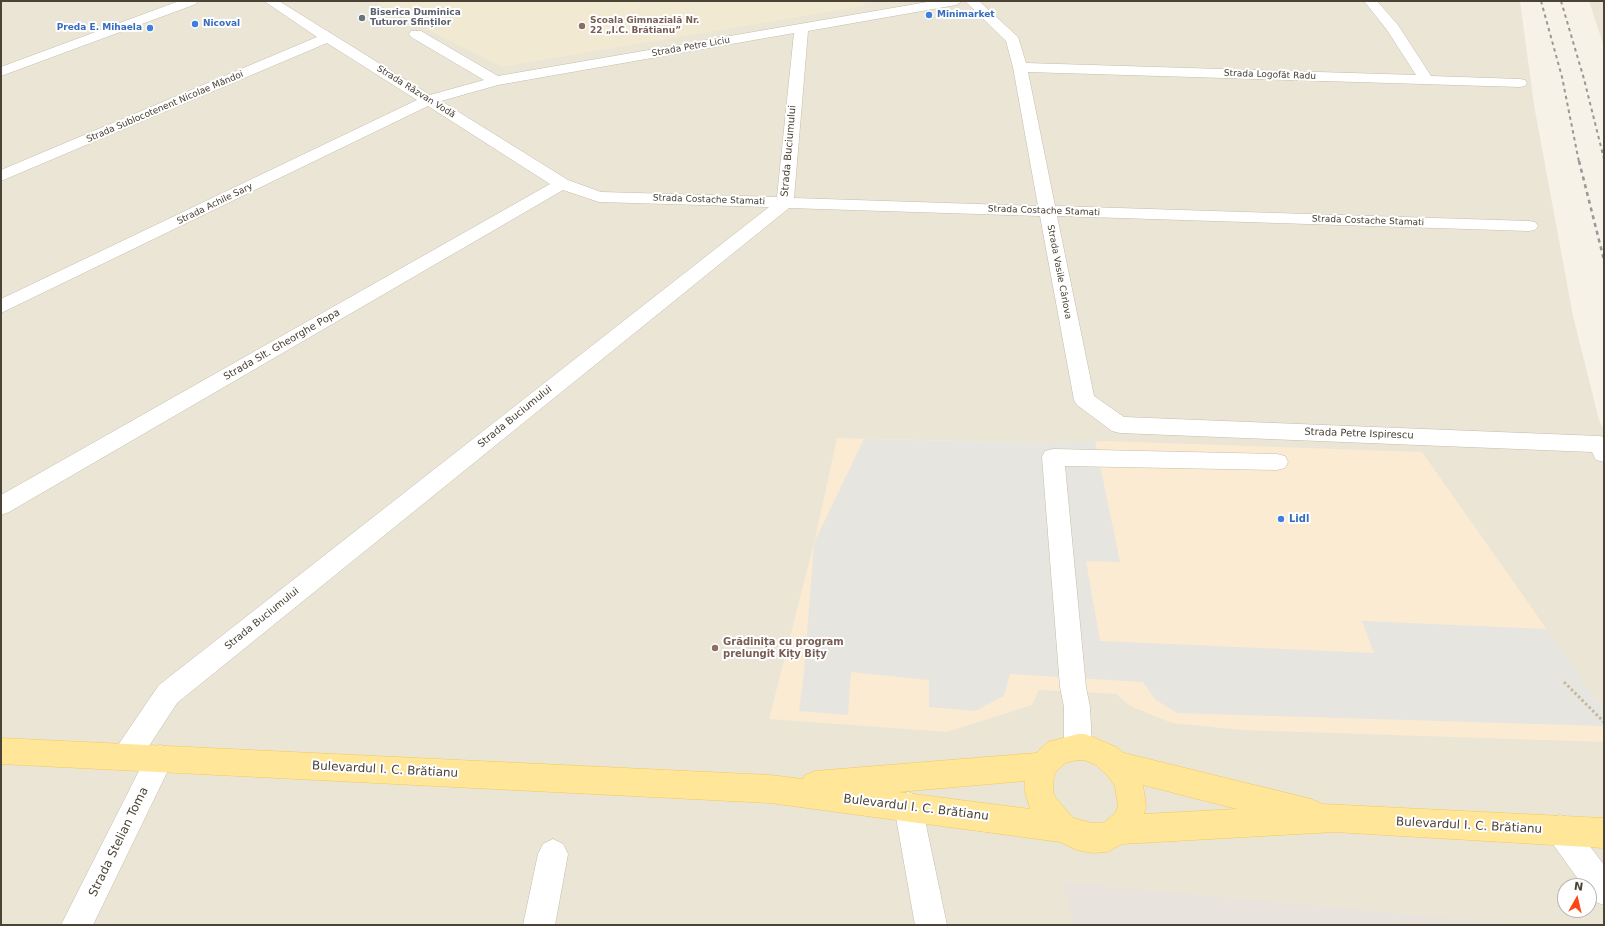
<!DOCTYPE html>
<meta charset="utf-8">
<style>
body{margin:0}
#map{position:relative;width:1605px;height:926px;overflow:hidden;background:#f6f2e8;font-family:"DejaVu Sans",sans-serif}
canvas{display:block}
.frame{position:absolute;inset:0;border:2px solid #4b4336;pointer-events:none}
.north{position:absolute;left:1557px;top:878px;width:40px;height:40px;box-sizing:border-box;background:#fff;border:1px solid #b7b4af;border-radius:50%;rotate:8deg;font-size:11px;font-weight:700;line-height:16px;text-align:center;color:#4b4336}
.north::after{content:'';display:block;margin:auto;width:14px;height:18px;background:#ff4416;clip-path:polygon(50% 0,100% 100%,50% 72%,0 100%)}
</style>
<div id="map">
<canvas width="1605" height="926"></canvas>
<div class="frame"></div>
<div class="north">N</div>
</div>
<script>
const c = document.querySelector('canvas').getContext('2d');
c.lineJoin = 'round';
function fill(path, color) { c.fillStyle = color; c.fill(path, 'evenodd'); }
const toPath = rows => new Path2D(rows.map(r => 'M' + r).join(''));
function trace(path, color, width, dash) { c.strokeStyle = color; c.lineWidth = width; c.lineCap = dash ? 'butt' : 'round'; c.setLineDash(dash || []); c.stroke(path); }
function write(font, color, halo, rows, align = 'center') {
  c.font = font + ' "DejaVu Sans",sans-serif'; c.lineWidth = 4; c.setLineDash([]); c.textBaseline = 'middle'; c.strokeStyle = halo; c.fillStyle = color; for (const [text, x, y, turn = 0] of rows) {
    c.save(); c.translate(x, y); c.rotate((+turn || 0) * Math.PI / 180); c.textAlign = isNaN(turn) ? turn : align; if (halo) c.strokeText(text, 0, 0); c.fillText(text, 0, 0); c.restore();
  }
}
const residential = toPath([
 [1,1,1520,1,1534,105,1573,316,1599,420,1604,430,1604,925,1,925],
 [1565,886,1589,886,1589,910,1565,910],
 [1589,1,1604,1,1604,47]
]);
const commercial = toPath([
 [837,438,1055,443,1108,441,1422,452,1604,710,1604,742,1241,730,1172,723,1130,706,1116,694,1039,690,1032,705,947,732,769,719,814,543]
]);
const industrial = toPath([
 [1062,882,1518,925,1074,925]
]);
const education = toPath([
 [372,1,865,1,864,6,502,67]
]);
const parking = toPath([
 [864,439,1055,443,1095,441,1120,562,1086,561,1100,641,1374,653,1362,621,1547,629,1604,710,1604,726,1177,713,1156,700,1143,682,1010,674,1004,696,975,711,929,707,929,680,851,672,848,715,799,711,804,672,814,543]
]);
const path = toPath([
 [1564,682,1604,722]
]);
const minor = toPath([
 [179,1,197,1,196,4,1,76,1,67,179,1],
 [264,1,279,1,430,95,484,80,411,37,409,34,411,31,421,31,498,76,933,1,962,1,956,5,808,31,794,198,1038,206,1013,67,1006,41,965,1,979,1,1018,37,1026,63,1416,75,1387,30,1364,1,1377,1,1398,25,1431,76,1520,79,1525,80,1527,83,1525,86,1520,87,1028,72,1055,206,1529,221,1535,222,1538,226,1535,230,1529,231,1057,216,1094,396,1124,417,1599,436,1604,437,1604,462,1596,460,1592,452,1120,433,1112,431,1077,405,1074,400,1040,216,789,208,177,703,136,766,126,770,116,766,112,757,116,748,159,685,769,207,599,202,563,190,9,512,1,515,1,495,550,184,428,106,1,313,1,299,417,100,327,43,1,181,1,170,317,37,264,1],
 [794,33,777,197,601,192,568,180,441,101,498,85,794,33],
 [1053,449,1277,454,1285,456,1288,462,1285,468,1277,470,1065,466,1086,687,1090,707,1092,747,1088,756,1078,760,1068,756,1064,747,1064,707,1060,687,1042,457,1045,451,1053,449],
 [160,745,170,749,174,758,93,925,61,925,150,749,160,745],
 [908,792,918,796,922,806,947,925,915,925,894,806,898,796,908,792],
 [1560,815,1570,820,1604,865,1604,905,1593,901,1589,895,1589,886,1583,886,1550,840,1545,830,1550,820,1560,815],
 [553,839,563,844,568,854,555,925,523,925,538,854,543,844,553,839]
]);
const major = toPath([
 [1078,734,1085,734,1095,738,1116,747,1124,753,1311,799,1322,804,1604,818,1604,848,1334,832,1122,844,1107,852,1092,853,1077,850,1060,842,770,803,1,764,1,738,770,775,803,779,805,775,815,771,1036,753,1048,742,1078,734],
 [1078,760,1084,760,1096,765,1107,775,1115,786,1118,806,1116,812,1104,823,1092,823,1073,818,1055,797,1053,792,1054,774,1065,763,1078,760],
 [1025,781,1025,792,1030,809,898,792,1025,781],
 [1143,785,1237,809,1144,814,1146,806,1143,785]
]);
const railFar1 = toPath([
 [1541,1,1562,77,1579,162],
 [1561,1,1584,79,1604,159]
]);
const rail = toPath([
 [1579,161,1604,260]
]);
const markers = [
 [929,15,4,"#3f7fe0"],
 [362,18,4,"#6b7280"],
 [195,24,4,"#3f7fe0"],
 [582,26,4,"#8d6e63"],
 [150,28,4,"#3f7fe0"],
 [1281,519,4,"#3f7fe0"],
 [715,648,4,"#8d6e63"]
];
const farWorshipnames = [
 ["Biserica Duminica",370,13],
 ["Tuturor Sfinților",370,23]
];
const farShopnames = [
 ["Minimarket",937,15],
 ["Nicoval",203,24],
 ["Preda E. Mihaela",142,28,"right"]
];
const farEducationnames = [
 ["Școala Gimnazială Nr.",590,21],
 ["22 „I.C. Brătianu”",590,31]
];
const farStreetnames = [
 ["Strada Petre Liciu",691,47,-10],
 ["Strada Logofăt Radu",1270,75,2],
 ["Strada Răzvan Vodă",416,92,32],
 ["Strada Sublocotenent Nicolae Măndoi",165,107,-23],
 ["Strada Costache Stamati",709,200,2],
 ["Strada Achile Sary",215,204,-26],
 ["Strada Costache Stamati",1044,211,2],
 ["Strada Costache Stamati",1368,221,2],
 ["Strada Vasile Cârlova",1059,272,79]
];
const streetNames = [
 ["Strada Buciumului",789,151,-85],
 ["Strada Slt. Gheorghe Popa",282,345,-30],
 ["Strada Buciumului",515,417,-39],
 ["Strada Petre Ispirescu",1359,434,2],
 ["Strada Buciumului",262,619,-39]
];
const shopNames = [
 ["Lidl",1289,519]
];
const educationNames = [
 ["Grădinița cu program",723,642],
 ["prelungit Kițy Bițy",723,654]
];
const nearStreetnames = [
 ["Bulevardul I. C. Brătianu",385,770,3],
 ["Bulevardul I. C. Brătianu",916,808,7],
 ["Bulevardul I. C. Brătianu",1469,826,3],
 ["Strada Stelian Toma",119,842,-64]
];
fill(residential, '#ebe5d6');
fill(commercial, '#faebd2');
fill(industrial, '#e8e4dd');
fill(education, '#f1e9d1');
fill(parking, '#e7e5e0');
trace(minor, '#c6beac', 1);
trace(major, '#f2cb5a', 1);
trace(path, '#c6b899', 3, [2.5, 2.5]);
fill(minor, '#fff');
fill(major, '#ffe698');
trace(railFar1, '#989898', 2, [3.5, 3.5]);
trace(rail, '#989898', 2.5, [4, 4]);
for (const [x, y, r, color] of markers) { const dot = new Path2D(); dot.arc(x, y, r, 0, 2 * Math.PI); c.fillStyle = color; c.fill(dot); trace(dot, '#fff', 1.5); }
write('bold 9px', '#5b616d', '#fff', farWorshipnames, 'left');
write('bold 9px', '#366cbe', '#fff', farShopnames, 'left');
write('bold 9px', '#785e54', '#fff', farEducationnames, 'left');
write('9px', '#4b4336', '#fff', farStreetnames);
write('10px', '#4b4336', '#fff', streetNames);
write('bold 10px', '#366cbe', '#fff', shopNames, 'left');
write('bold 10px', '#785e54', '#fff', educationNames, 'left');
write('12px', '#4b4336', '#fff', nearStreetnames);
</script>
